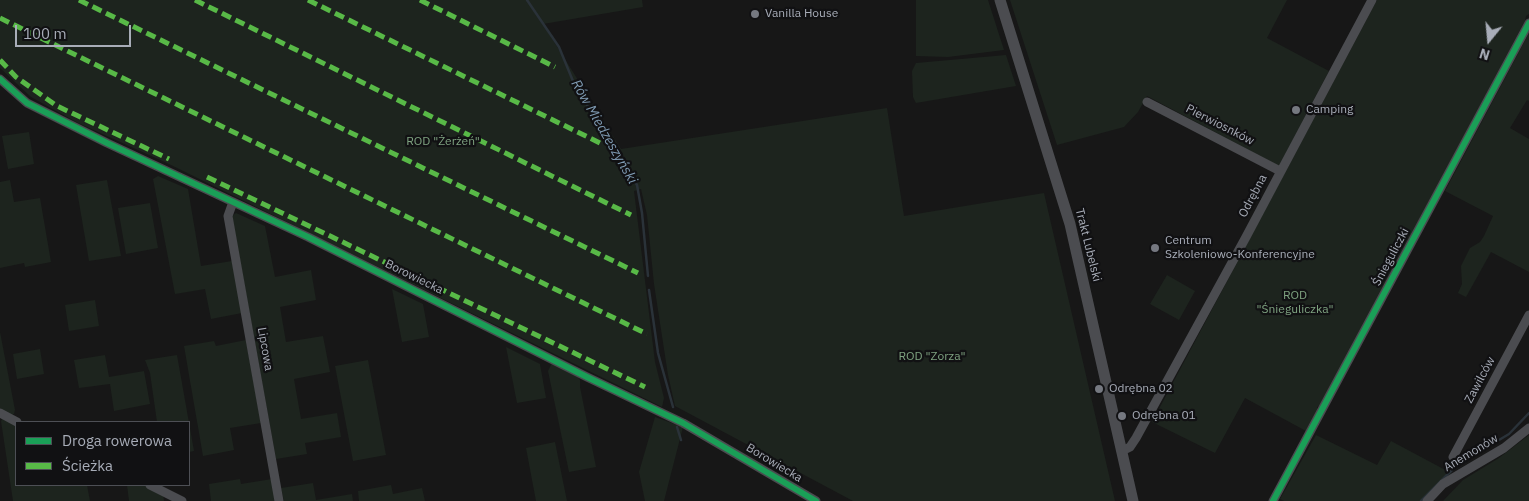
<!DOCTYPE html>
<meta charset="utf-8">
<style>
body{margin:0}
#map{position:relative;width:1529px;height:501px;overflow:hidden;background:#171717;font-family:"IBM Plex Sans",sans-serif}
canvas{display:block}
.legend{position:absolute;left:15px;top:421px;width:175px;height:65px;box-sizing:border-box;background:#111113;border:1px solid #4d4f55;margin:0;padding:6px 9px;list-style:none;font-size:15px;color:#a8adb8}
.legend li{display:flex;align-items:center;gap:10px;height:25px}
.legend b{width:25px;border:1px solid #4d4f55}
.north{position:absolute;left:1464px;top:15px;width:50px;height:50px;-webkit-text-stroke:4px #111113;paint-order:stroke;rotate:197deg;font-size:14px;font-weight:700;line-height:20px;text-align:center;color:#a8adb8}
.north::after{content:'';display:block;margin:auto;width:18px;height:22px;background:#a8adb8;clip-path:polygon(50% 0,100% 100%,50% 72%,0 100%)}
.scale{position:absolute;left:15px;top:25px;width:116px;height:22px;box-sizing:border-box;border:2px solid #a8adb8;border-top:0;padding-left:6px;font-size:15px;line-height:18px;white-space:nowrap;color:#a8adb8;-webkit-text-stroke:4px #111113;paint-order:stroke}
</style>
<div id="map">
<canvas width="1529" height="501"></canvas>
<ul class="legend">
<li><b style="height:6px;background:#1a9f57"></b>Droga rowerowa</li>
<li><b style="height:6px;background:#58b947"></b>Ścieżka</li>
</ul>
<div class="north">N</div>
<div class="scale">100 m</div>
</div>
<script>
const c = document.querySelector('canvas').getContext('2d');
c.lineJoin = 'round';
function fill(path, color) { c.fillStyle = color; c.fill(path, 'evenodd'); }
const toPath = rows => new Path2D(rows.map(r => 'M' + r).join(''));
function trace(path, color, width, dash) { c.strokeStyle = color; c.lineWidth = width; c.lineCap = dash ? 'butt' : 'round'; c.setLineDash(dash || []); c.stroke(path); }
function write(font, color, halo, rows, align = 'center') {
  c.font = font + ' "IBM Plex Sans",sans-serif'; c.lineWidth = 4.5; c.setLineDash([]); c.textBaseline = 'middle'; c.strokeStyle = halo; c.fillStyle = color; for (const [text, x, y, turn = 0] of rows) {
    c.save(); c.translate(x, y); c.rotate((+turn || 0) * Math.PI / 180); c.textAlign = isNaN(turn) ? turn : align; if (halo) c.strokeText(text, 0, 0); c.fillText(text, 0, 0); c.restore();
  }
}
const green = toPath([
 [0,0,642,0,643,7,543,24,621,149,887,108,904,216,1044,193,1115,501,853,501,675,406,668,375,654,284,647,215,641,189,634,191,655,362,664,398,662,407,167,163,78,123,31,97,0,68],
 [916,0,988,0,1004,50,948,57,916,56],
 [1010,0,1287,0,1267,38,1329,71,1279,166,1147,96,1138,112,1124,127,1057,145],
 [1377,0,1529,0,1529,14,1526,16,1525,21,1320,406,1317,407,1317,411,1306,431,1245,398,1215,453,1152,422],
 [1529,33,1529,101,1527,100,1510,128,1529,139,1529,272,1491,252,1466,297,1458,293,1462,284,1461,266,1470,248,1480,242,1484,236,1493,216,1445,191],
 [1006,55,1016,86,916,103,913,97,912,71,916,63],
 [29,132,34,164,8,169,2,136],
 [158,176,188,189,201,266,232,261,242,313,211,319,205,289,175,294,153,179],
 [10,180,14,202,40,198,51,262,25,267,24,263,0,268,0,182],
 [107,180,121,256,89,261,76,185],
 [150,203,158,248,126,254,118,208],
 [236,213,265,226,275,277,311,270,316,300,280,307,286,342,323,336,330,372,294,379,301,419,337,413,341,437,305,443,307,454,276,459,232,216],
 [1167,275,1195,291,1179,320,1150,304],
 [392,289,423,304,429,337,402,342],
 [95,300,99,326,69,331,65,305],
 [0,332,15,410,14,414,11,415,0,409],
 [246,340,261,423,230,428,234,450,203,456,184,346,214,341,216,346],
 [506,347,540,364,546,398,517,403],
 [40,349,44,374,17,379,13,354],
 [105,355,109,377,144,371,150,404,114,411,110,384,79,388,74,360],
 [177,355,194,451,189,452,189,422,157,422,150,373,145,360],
 [368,360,386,455,353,461,335,366],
 [552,363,576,374,580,380,580,387,596,467,569,472,548,371],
 [655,417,683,427,664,501,645,501,639,472],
 [2,419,16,425,16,485,87,485,90,501,13,501,1,421],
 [1316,435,1377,465,1391,441,1451,473,1440,482,1423,501,1284,501,1280,499],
 [1529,435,1529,501,1443,501,1463,480,1499,458],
 [555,442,567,501,536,501,526,448],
 [240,479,241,484,272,479,275,501,211,501,209,484],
 [313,483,316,500,352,494,353,501,284,501,281,488],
 [127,485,144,485,163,493,164,501,129,501],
 [391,485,393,494,422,488,425,501,359,501,358,491]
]);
const stream = toPath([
 [527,0,559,47,575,86,637,185,642,213,648,276],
 [649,290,658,353,673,407],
 [677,427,681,440],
 [1464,461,1509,434,1529,413],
 [1421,501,1452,470]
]);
const minor = toPath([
 [0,79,27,103,107,143,308,237,587,377,683,423,816,501],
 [1147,102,1280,171],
 [233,202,228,216,279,501],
 [0,413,17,422],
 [1122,451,1130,447,1136,438,1246,237,1372,0],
 [1453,457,1529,315],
 [150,485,182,501],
 [1273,501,1529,23],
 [1427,501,1443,484,1504,448,1529,428]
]);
const tertiary = toPath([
 [1000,0,1070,224,1133,501]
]);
const quiet = toPath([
 [79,0,638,273],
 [195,0,631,215],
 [308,0,600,143],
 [420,0,555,67],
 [0,18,647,334],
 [0,60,16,77,57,106,169,159],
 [207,177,645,387]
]);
const cycleway = toPath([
 [0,79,27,103,107,143,308,237,587,377,683,423,816,501],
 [1273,501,1529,23]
]);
const markers = [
 [755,14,5,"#757880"],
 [1296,110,5,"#757880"],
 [1155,248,5,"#757880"],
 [1099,389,5,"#757880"],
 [1122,416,5,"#757880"]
];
const poiNames = [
 ["Vanilla House",765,14],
 ["Camping",1306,110],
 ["Centrum",1165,241],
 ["Szkoleniowo-Konferencyjne",1165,255],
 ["Odrębna 02",1109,389],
 ["Odrębna 01",1132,416]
];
const streetNames = [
 ["Pierwiosnków",1220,125,27],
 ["Odrębna",1253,196,-62],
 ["Trakt Lubelski",1088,245,76],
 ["Śnieguliczki",1391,257,-62],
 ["Borowiecka",414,277,26],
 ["Lipcowa",265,349,80],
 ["Zawilców",1480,380,-62],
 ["Anemonów",1471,453,-31],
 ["Borowiecka",774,463,31]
];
const parkNames = [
 ["ROD \"Żerżeń\"",443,142],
 ["ROD",1295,296],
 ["\"Śnieguliczka\"",1295,310],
 ["ROD \"Zorza\"",932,357]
];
const waterNames = [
 ["Rów Miedzeszyński",604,132,60]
];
fill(green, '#1d241e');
trace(stream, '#2a3239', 2.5);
trace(minor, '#4b4c50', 9);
trace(tertiary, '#4b4c50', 11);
trace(quiet, '#58b947', 5, [10, 5]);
trace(cycleway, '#1a9f57', 6);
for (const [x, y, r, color] of markers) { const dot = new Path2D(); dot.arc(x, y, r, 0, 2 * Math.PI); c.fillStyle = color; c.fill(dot); trace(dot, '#111113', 2); }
write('12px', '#a8adb8', '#111113', poiNames, 'left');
write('12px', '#a8adb8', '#111113', streetNames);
write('12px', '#7fa381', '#111113', parkNames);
write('italic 14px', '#7f9bb3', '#111113', waterNames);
</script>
